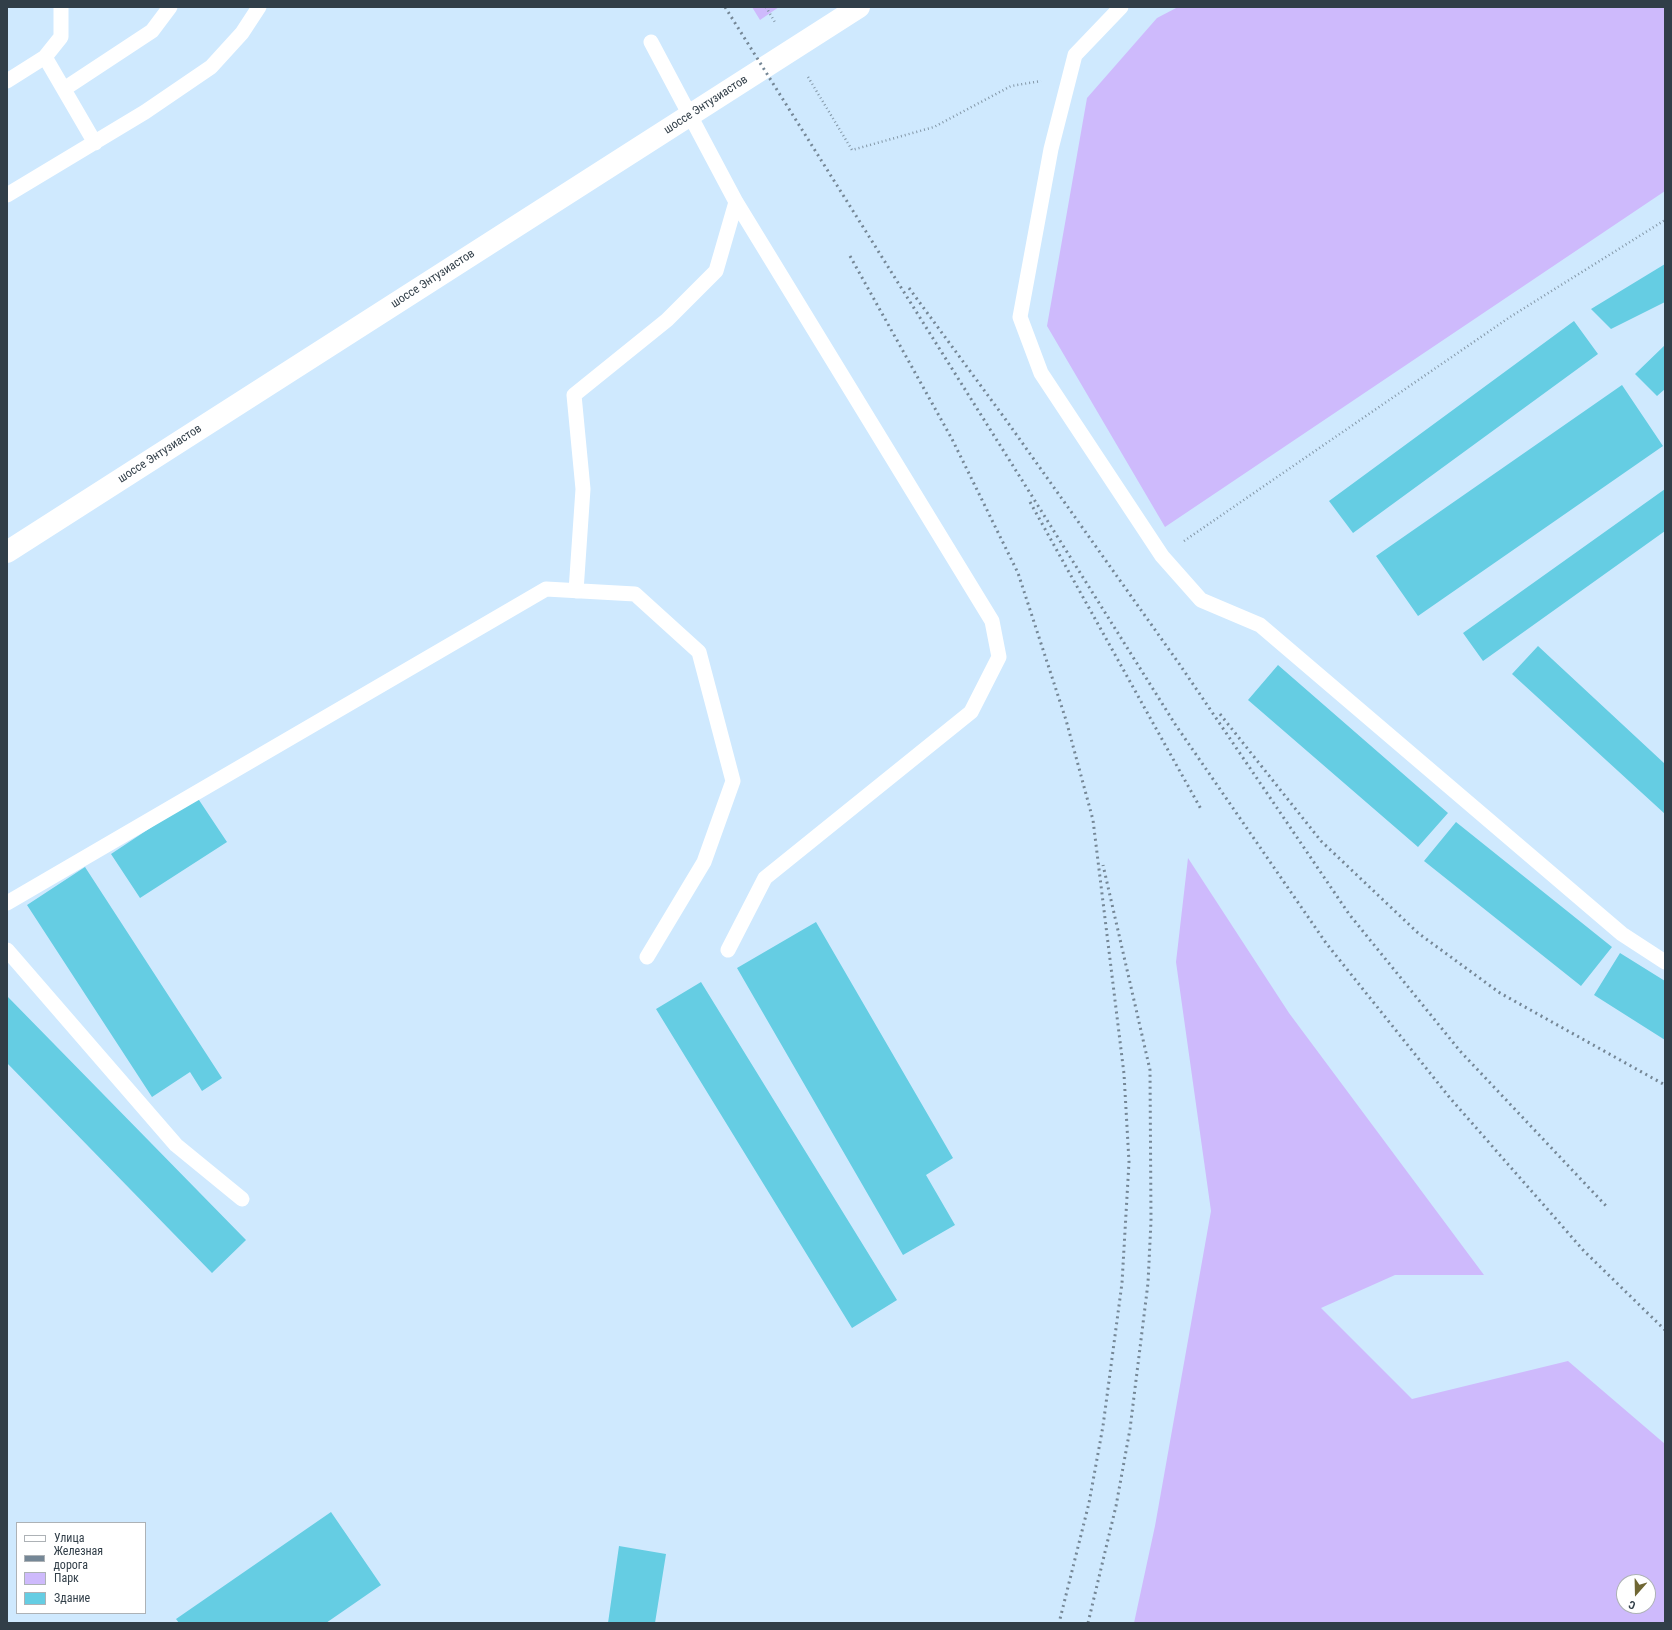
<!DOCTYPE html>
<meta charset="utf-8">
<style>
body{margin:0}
#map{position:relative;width:1672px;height:1630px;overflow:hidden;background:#cfe9fe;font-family:"Roboto Condensed",sans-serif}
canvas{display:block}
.frame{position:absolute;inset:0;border:8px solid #313e48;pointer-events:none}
.legend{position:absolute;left:16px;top:1522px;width:130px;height:92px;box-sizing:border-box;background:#fff;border:1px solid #adb2b6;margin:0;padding:5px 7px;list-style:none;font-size:12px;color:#313e48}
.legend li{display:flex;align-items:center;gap:8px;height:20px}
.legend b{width:20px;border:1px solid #adb2b6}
.north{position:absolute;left:1616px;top:1574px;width:40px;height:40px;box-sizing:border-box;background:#fff;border:1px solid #adb2b6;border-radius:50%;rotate:200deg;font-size:11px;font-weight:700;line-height:16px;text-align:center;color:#313e48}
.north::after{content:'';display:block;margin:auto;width:14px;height:18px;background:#706734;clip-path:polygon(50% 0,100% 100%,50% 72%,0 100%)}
</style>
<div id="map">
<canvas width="1672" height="1630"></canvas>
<div class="frame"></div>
<ul class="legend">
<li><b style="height:5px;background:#fff"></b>Улица</li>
<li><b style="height:5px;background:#758796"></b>Железная дорога</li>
<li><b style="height:11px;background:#cebafc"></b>Парк</li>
<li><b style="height:11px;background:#65cde3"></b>Здание</li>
</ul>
<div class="north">С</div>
</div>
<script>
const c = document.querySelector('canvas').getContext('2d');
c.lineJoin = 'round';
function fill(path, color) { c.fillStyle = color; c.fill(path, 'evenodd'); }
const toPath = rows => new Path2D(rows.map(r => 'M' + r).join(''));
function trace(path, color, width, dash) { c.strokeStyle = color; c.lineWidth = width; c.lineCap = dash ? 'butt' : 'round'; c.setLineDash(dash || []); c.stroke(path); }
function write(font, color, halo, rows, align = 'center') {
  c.font = font + ' "Roboto Condensed",sans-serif'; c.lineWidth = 3.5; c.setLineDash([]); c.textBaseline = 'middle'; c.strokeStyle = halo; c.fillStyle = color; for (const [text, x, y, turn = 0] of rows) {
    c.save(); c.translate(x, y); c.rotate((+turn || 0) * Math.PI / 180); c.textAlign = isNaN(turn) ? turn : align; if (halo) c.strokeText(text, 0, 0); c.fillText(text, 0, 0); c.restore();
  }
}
const green = toPath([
 [752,7,779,7,760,20],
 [1178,7,1665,7,1665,191,1165,527,1047,326,1087,98,1157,18],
 [1188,858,1289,1013,1484,1275,1395,1275,1321,1308,1412,1399,1568,1361,1665,1444,1665,1623,1134,1623,1155,1526,1211,1211,1176,962],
 [1624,1582,1648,1582,1648,1606,1624,1606]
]);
const building = toPath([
 [1665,264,1665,302,1611,329,1591,309],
 [1574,321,1598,354,1353,533,1329,501],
 [1665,345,1665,389,1657,396,1635,374],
 [1622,385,1663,446,1418,616,1376,556],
 [1665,489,1665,531,1483,661,1463,633],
 [1538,646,1665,764,1665,814,1512,674],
 [1278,665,1448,813,1418,847,1248,700],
 [197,797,227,842,140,898,111,854],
 [1456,822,1612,947,1581,986,1424,861],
 [85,867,222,1078,202,1091,190,1072,152,1097,27,905],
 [816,922,953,1158,926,1175,955,1225,903,1255,737,968],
 [1620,953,1665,981,1665,1040,1594,995],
 [701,982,897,1300,852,1328,656,1009],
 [7,996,246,1240,212,1273,7,1063],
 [331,1512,381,1585,326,1623,179,1623,176,1619],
 [619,1546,666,1554,655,1623,608,1623]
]);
const path = toPath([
 [766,7,776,24],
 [808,77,852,150,934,127,1011,86,1041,81],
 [1184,541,1510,317,1665,220]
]);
const service = toPath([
 [1121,7,1075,55,1051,149,1020,317,1041,373,1162,556,1201,600,1260,625,1622,934,1665,962],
 [651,42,736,202,992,621,999,657,971,712,765,878,728,950],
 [45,57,95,143],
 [7,81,45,57,61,37,61,7],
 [64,89,152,31,170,7],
 [7,195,145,112,211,67,242,33,259,7],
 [576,591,583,489,574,395,667,320,716,271,736,202],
 [7,903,546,589,635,594,699,652,733,781,704,862,647,957],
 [7,950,176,1145,242,1199]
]);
const secondary = toPath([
 [7,552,859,7]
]);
const rail = toPath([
 [725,7,1175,724,1326,943,1450,1098,1584,1251,1665,1330],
 [850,256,952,439,1018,573,1066,720,1093,820,1124,1074,1129,1162,1122,1283,1103,1426,1089,1503,1059,1623],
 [909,288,1006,420,1180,665,1349,914,1460,1051,1608,1208],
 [1030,502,1202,811],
 [1220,714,1321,841,1418,933,1500,993,1665,1085],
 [1088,1623,1116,1506,1130,1429,1148,1283,1151,1221,1150,1070,1103,865]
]);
const streetNames = [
 ["шоссе Энтузиастов",706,105,-33],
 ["шоссе Энтузиастов",433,279,-33],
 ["шоссе Энтузиастов",160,454,-33]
];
fill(green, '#cebafc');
fill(building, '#65cde3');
trace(path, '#8397a7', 2.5, [1, 3]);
trace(service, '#fff', 15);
trace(secondary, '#fff', 22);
trace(rail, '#758796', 3, [2, 4]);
write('12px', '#313e48', '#fff', streetNames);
</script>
